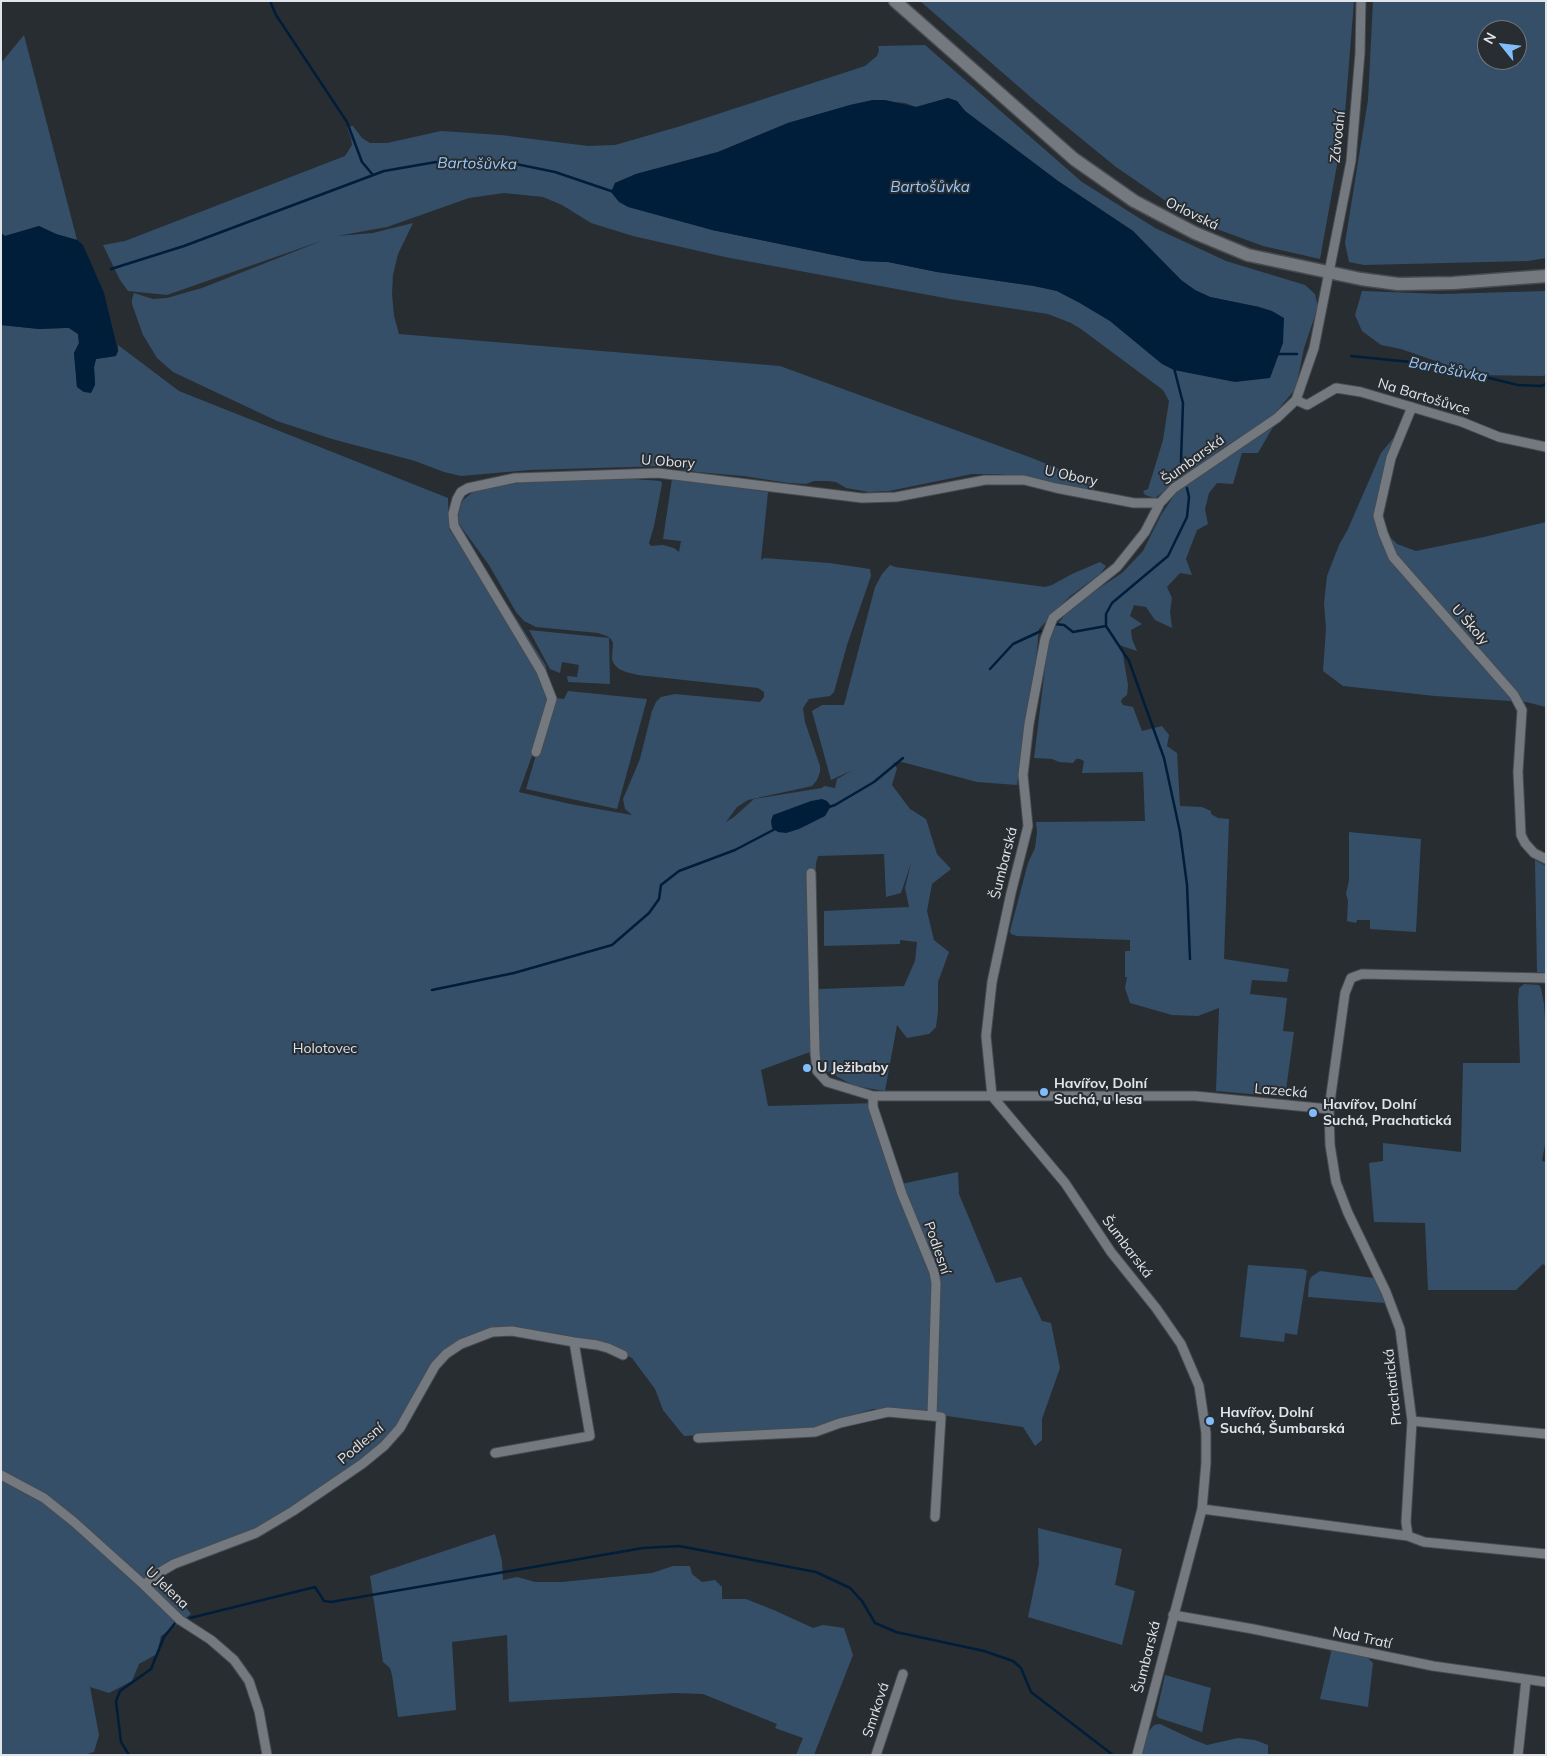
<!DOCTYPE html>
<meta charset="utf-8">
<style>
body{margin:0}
#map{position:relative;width:1547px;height:1756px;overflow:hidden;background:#282d32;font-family:Mulish,sans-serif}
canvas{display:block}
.frame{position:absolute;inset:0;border:2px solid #e1e4e8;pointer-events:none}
.north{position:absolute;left:1477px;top:20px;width:50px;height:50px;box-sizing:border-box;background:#282d32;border:1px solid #72767b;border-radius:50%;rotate:299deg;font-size:14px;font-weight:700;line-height:20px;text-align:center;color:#e1e4e8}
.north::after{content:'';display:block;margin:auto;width:18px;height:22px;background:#80bdfa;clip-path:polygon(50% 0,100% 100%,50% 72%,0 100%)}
</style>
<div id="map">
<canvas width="1547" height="1756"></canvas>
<div class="frame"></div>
<div class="north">N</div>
</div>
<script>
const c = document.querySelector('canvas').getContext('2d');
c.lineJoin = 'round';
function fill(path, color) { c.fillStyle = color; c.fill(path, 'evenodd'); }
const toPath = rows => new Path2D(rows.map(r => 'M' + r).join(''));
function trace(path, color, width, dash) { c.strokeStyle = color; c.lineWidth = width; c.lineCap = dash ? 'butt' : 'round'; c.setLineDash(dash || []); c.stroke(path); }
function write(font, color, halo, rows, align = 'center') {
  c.font = font + ' Mulish,sans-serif'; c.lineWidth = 4; c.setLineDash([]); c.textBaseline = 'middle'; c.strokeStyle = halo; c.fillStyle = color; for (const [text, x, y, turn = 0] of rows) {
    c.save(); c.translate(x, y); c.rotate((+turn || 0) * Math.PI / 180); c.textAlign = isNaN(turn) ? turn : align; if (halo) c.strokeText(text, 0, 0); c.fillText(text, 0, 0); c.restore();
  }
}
const green = toPath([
 [920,1,1354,1,1344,126,1320,259,1263,246,1195,221,1116,167,1034,100],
 [1373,1,1546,1,1546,258,1528,261,1364,265,1349,262,1345,243,1368,100],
 [1487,30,1517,30,1517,60,1487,60],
 [24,35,77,240,56,234,39,226,5,236,1,233,1,63],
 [925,45,1082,182,1155,228,1226,261,1305,285,1315,294,1318,307,1304,348,1296,388,1272,417,1221,449,1155,498,1145,495,1143,491,1148,489,1163,440,1169,401,1163,390,1081,329,1071,323,1048,314,950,299,725,257,633,236,591,223,562,205,543,197,504,193,469,198,387,227,337,236,373,233,413,223,398,254,393,275,392,294,394,316,399,334,780,366,1032,458,1096,484,1093,491,1024,477,997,474,972,474,889,491,869,492,846,488,836,482,827,481,814,481,806,484,789,483,743,476,697,472,663,466,530,470,461,476,444,472,415,461,332,439,277,421,173,372,157,358,143,335,132,304,132,299,134,293,153,299,167,298,202,288,324,240,167,295,128,291,120,280,103,245,125,241,345,156,352,145,351,138,347,127,353,126,362,138,370,143,387,143,441,131,501,135,588,146,615,145,681,126,865,66,877,56,879,50,878,46],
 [948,98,957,101,965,111,1058,181,1133,231,1181,280,1195,290,1210,297,1259,307,1174,370,1159,361,1110,321,1080,303,1057,291,1034,286,937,272,888,262,863,261,712,230,615,183,636,174,718,152,788,123,850,105,873,100,905,103,916,107],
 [1362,291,1442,294,1546,291,1546,375,1542,376,1476,375,1401,349,1381,345,1362,331,1355,315],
 [1,325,39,329,64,328,69,328,78,334,79,343,74,353,77,387,84,392,95,385,94,367,96,359,115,356,118,351,118,345,179,391,448,498,449,529,472,563,509,607,546,666,549,693,547,714,519,792,570,804,632,815,625,809,623,799,640,759,652,711,656,702,661,697,675,694,760,702,764,697,764,692,758,688,638,675,626,672,619,669,614,664,612,659,613,643,611,639,607,636,598,633,536,627,524,621,516,612,489,565,459,524,458,516,462,501,475,490,519,483,620,478,661,481,662,484,654,526,649,543,651,546,663,545,674,548,679,552,681,541,663,539,672,479,768,492,761,560,764,558,829,563,870,569,871,576,847,645,834,692,830,696,809,699,803,708,805,722,820,766,820,772,817,780,812,786,748,800,737,807,726,822,734,817,754,799,822,788,824,786,835,788,837,779,853,770,831,780,812,711,822,705,844,705,875,587,882,574,890,565,895,567,1045,587,1052,585,1072,574,1100,562,1106,566,1100,574,1069,597,1039,629,1036,659,1017,785,977,782,902,762,893,763,897,768,892,785,910,809,926,819,937,854,951,869,932,884,927,911,934,940,949,952,938,982,938,1011,936,1027,929,1034,907,1038,897,1025,885,1091,855,1086,826,1071,819,1055,819,989,904,986,915,961,917,942,900,940,900,944,824,946,824,911,909,907,905,888,911,863,901,893,886,897,884,854,818,856,816,863,813,932,810,1052,761,1070,768,1106,877,1103,901,1184,958,1172,959,1194,996,1283,1021,1277,1042,1321,1051,1323,1060,1368,1042,1419,1042,1440,1035,1446,1023,1427,899,1409,873,1409,813,1428,684,1436,663,1410,655,1389,632,1358,599,1342,515,1329,457,1343,382,1445,351,1469,256,1530,157,1570,191,1614,161,1636,157,1654,139,1664,132,1681,109,1693,90,1687,99,1735,94,1752,84,1755,1,1755],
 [1406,410,1376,514,1387,534,1397,544,1416,551,1484,537,1546,522,1546,707,1526,702,1435,696,1343,686,1323,671,1326,629,1324,603,1327,576,1339,545,1348,529,1381,453,1395,436],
 [1273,427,1258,453,1242,453,1233,484,1217,483,1209,493,1205,509,1208,524,1197,530,1186,559,1192,575,1180,573,1167,587,1172,598,1170,612,1172,628,1155,620,1146,607,1134,605,1130,616,1142,624,1131,630,1132,639,1137,651,1119,645,1122,649,1128,685,1127,695,1122,699,1121,702,1123,705,1133,707,1142,731,1162,726,1169,735,1167,746,1177,753,1180,806,1202,807,1211,811,1211,814,1218,818,1229,819,1224,959,1289,969,1287,982,1252,980,1250,994,1287,998,1283,1031,1294,1032,1285,1097,1216,1091,1219,1008,1198,1016,1172,1015,1130,1003,1125,988,1127,977,1125,977,1125,951,1130,951,1130,940,1017,936,1011,934,1010,931,1028,863,1035,848,1037,832,1036,822,1145,821,1143,772,1082,773,1084,761,1080,759,1076,759,1073,763,1059,762,1052,759,1034,758,1048,644,1053,630,1072,606,1122,573,1143,551,1161,515,1177,491,1221,460],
 [529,630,609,638,610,684,568,682,567,676,577,677,579,665,562,662,560,673,550,669],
 [568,691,647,699,617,809,526,789,541,738,555,698,564,699],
 [1349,832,1421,839,1416,932,1370,929,1370,920,1357,920,1356,923,1347,921,1348,901,1346,894,1349,880],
 [1535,860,1546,866,1546,973,1537,972],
 [1524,984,1539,985,1541,988,1544,1004,1546,1036,1546,1139,1542,1161,1546,1162,1546,1266,1543,1264,1516,1290,1428,1290,1425,1223,1374,1222,1369,1163,1383,1161,1383,1143,1461,1152,1463,1063,1520,1063,1518,1000,1519,988],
 [1248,1265,1303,1269,1307,1271,1297,1335,1285,1333,1284,1342,1240,1337],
 [1320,1271,1374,1278,1385,1303,1308,1297,1309,1282,1311,1277],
 [1038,1528,1122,1549,1115,1585,1135,1591,1122,1645,1028,1617,1039,1564],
 [495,1534,502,1561,503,1580,517,1577,535,1582,562,1582,652,1573,673,1566,690,1566,692,1574,702,1582,715,1580,722,1587,722,1599,746,1599,776,1611,813,1628,823,1625,844,1628,853,1655,814,1755,796,1755,803,1738,775,1728,777,1724,703,1694,675,1693,509,1702,507,1635,452,1642,456,1710,398,1717,392,1675,390,1668,383,1662,370,1576],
 [1332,1648,1366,1656,1373,1663,1368,1707,1320,1699],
 [1165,1675,1211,1688,1202,1732,1159,1718,1156,1715],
 [1160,1724,1194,1740,1207,1745,1238,1738,1255,1740,1268,1745,1268,1755,1142,1755,1148,1732,1154,1725]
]);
const water = toPath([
 [948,98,957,101,965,111,1058,181,1133,231,1181,280,1195,290,1210,297,1259,307,1272,311,1284,318,1283,343,1270,378,1235,382,1174,370,1162,364,1110,321,1080,303,1057,291,1034,286,937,272,888,262,863,261,712,230,628,207,619,202,611,192,615,183,636,174,718,152,788,123,850,105,873,100,885,100,916,107],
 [39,226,56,234,77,240,83,245,104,293,118,351,116,356,96,359,94,367,95,385,91,393,84,392,77,387,74,353,79,343,78,334,69,328,64,328,39,329,1,325,1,233,5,236],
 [822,799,827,801,831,806,825,816,799,829,786,833,778,832,772,828,771,821,773,815,811,801]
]);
const stream = toPath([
 [270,1,276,15,347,122,362,162,373,175],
 [111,269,184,246,384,171,436,162,516,164,555,172,614,192],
 [1278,354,1297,354],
 [1351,356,1431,364,1518,385,1541,386,1546,384],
 [1174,368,1183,403,1181,461,1183,473],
 [1055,624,1064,625,1073,632,1106,626,1106,614,1112,603,1168,556,1187,517,1189,497,1187,488],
 [1106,626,1129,661,1164,758,1180,832,1187,885,1190,959],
 [990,669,1013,644,1041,631],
 [829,807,835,805,874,782,903,758],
 [432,990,514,973,612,945,649,913,659,899,661,885,679,871,735,850,777,828],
 [190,1618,315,1587,324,1601,331,1602,643,1548,679,1546,816,1572,850,1588,862,1601,875,1623,896,1632,984,1651,1013,1661,1021,1668,1031,1692,1113,1755],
 [129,1755,121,1742,116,1701,120,1691,151,1669,164,1637,176,1622]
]);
const street = toPath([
 [1296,400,1307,405,1336,388,1361,392,1462,422,1499,437,1546,447],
 [1412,407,1391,458,1378,516,1383,533,1393,557,1514,695,1522,710,1518,772,1521,835,1525,843,1534,853,1546,859],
 [536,752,552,699,541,671,454,526,453,514,457,499,461,492,468,488,515,478,658,473,862,498,896,497,985,480,1024,480,1056,488,1134,503,1160,503],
 [811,873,815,1053,817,1071,827,1082,873,1096,1195,1096,1329,1109],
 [1546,978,1362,974,1351,978,1345,993,1329,1109,1330,1145,1336,1182,1348,1213,1386,1292,1400,1329,1412,1421,1406,1522,1408,1536,1424,1542,1546,1554],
 [932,1416,941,1417,935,1517],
 [1412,1421,1546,1434],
 [698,1438,815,1432,840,1423,888,1412,932,1416,936,1283,934,1272,902,1194,873,1107,873,1096],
 [495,1453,590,1436,574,1342],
 [1,1475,44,1498,74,1522,144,1585,180,1620,211,1640,234,1660,249,1681,259,1711,267,1755],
 [1202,1509,1408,1536],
 [144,1585,157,1574,174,1564,256,1533,293,1511,362,1464,384,1446,400,1428,435,1366,446,1354,461,1344,492,1332,512,1331,574,1342,597,1345,608,1348,623,1355],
 [1173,1615,1253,1629,1433,1666,1546,1682],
 [876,1755,903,1674],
 [1137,1755,1202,1509,1206,1463,1206,1433,1199,1386,1181,1344,1156,1308,1111,1252,1065,1183,992,1096,986,1036,992,982,1011,893,1028,826,1023,775,1029,724,1045,639,1053,618,1117,567,1145,532,1160,503,1174,488,1277,418,1296,400,1314,348,1351,161,1360,53,1361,1],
 [1518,1755,1526,1680]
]);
const secondary = toPath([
 [895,1,1074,159,1134,201,1195,233,1248,255,1361,279,1398,284,1453,283,1546,276]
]);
const markers = [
 [807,1068,5,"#80bdfa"],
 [1044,1092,5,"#80bdfa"],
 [1313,1113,5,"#80bdfa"],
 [1210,1421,5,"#80bdfa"]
];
const streetNames = [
 ["Závodní",1338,137,-84],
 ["Orlovská",1192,214,26],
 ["Na Bartošůvce",1424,397,17],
 ["Šumbarská",1193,460,-36],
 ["U Obory",668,462,4],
 ["U Obory",1071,476,12],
 ["U Školy",1470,625,49],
 ["Šumbarská",1004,863,-76],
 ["Lazecká",1281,1091,5],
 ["Šumbarská",1127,1247,53],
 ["Podlesní",937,1248,71],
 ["Prachatická",1393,1387,-96],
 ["Podlesní",361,1444,-40],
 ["U Jelena",167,1588,44],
 ["Nad Tratí",1362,1638,12],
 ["Šumbarská",1147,1657,-76],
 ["Smrková",876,1710,-72]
];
const parkNames = [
 ["Holotovec",325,1049]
];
const poiNames = [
 ["U Ježibaby",817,1068],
 ["Havířov, Dolní",1054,1084],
 ["Suchá, u lesa",1054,1100],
 ["Havířov, Dolní",1323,1105],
 ["Suchá, Prachatická",1323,1121],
 ["Havířov, Dolní",1220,1413],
 ["Suchá, Šumbarská",1220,1429]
];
const waterNames = [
 ["Bartošůvka",477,164,1],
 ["Bartošůvka",930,187],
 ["Bartošůvka",1448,370,11]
];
fill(green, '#354f69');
fill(water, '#001d3a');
trace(stream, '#001d3a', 2.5);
trace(street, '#474b50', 11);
trace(secondary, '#474b50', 15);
trace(street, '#73797f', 9);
trace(secondary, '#73797f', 12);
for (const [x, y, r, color] of markers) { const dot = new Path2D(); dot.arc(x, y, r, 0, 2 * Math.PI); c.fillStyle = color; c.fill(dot); trace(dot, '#282d32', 2); }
write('14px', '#e1e4e8', '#282d32', streetNames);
write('14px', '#d8e5f2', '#282d32', parkNames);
write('bold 14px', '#e1e4e8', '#282d32', poiNames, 'left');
write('italic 15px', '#98cbfe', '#282d32', waterNames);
</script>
